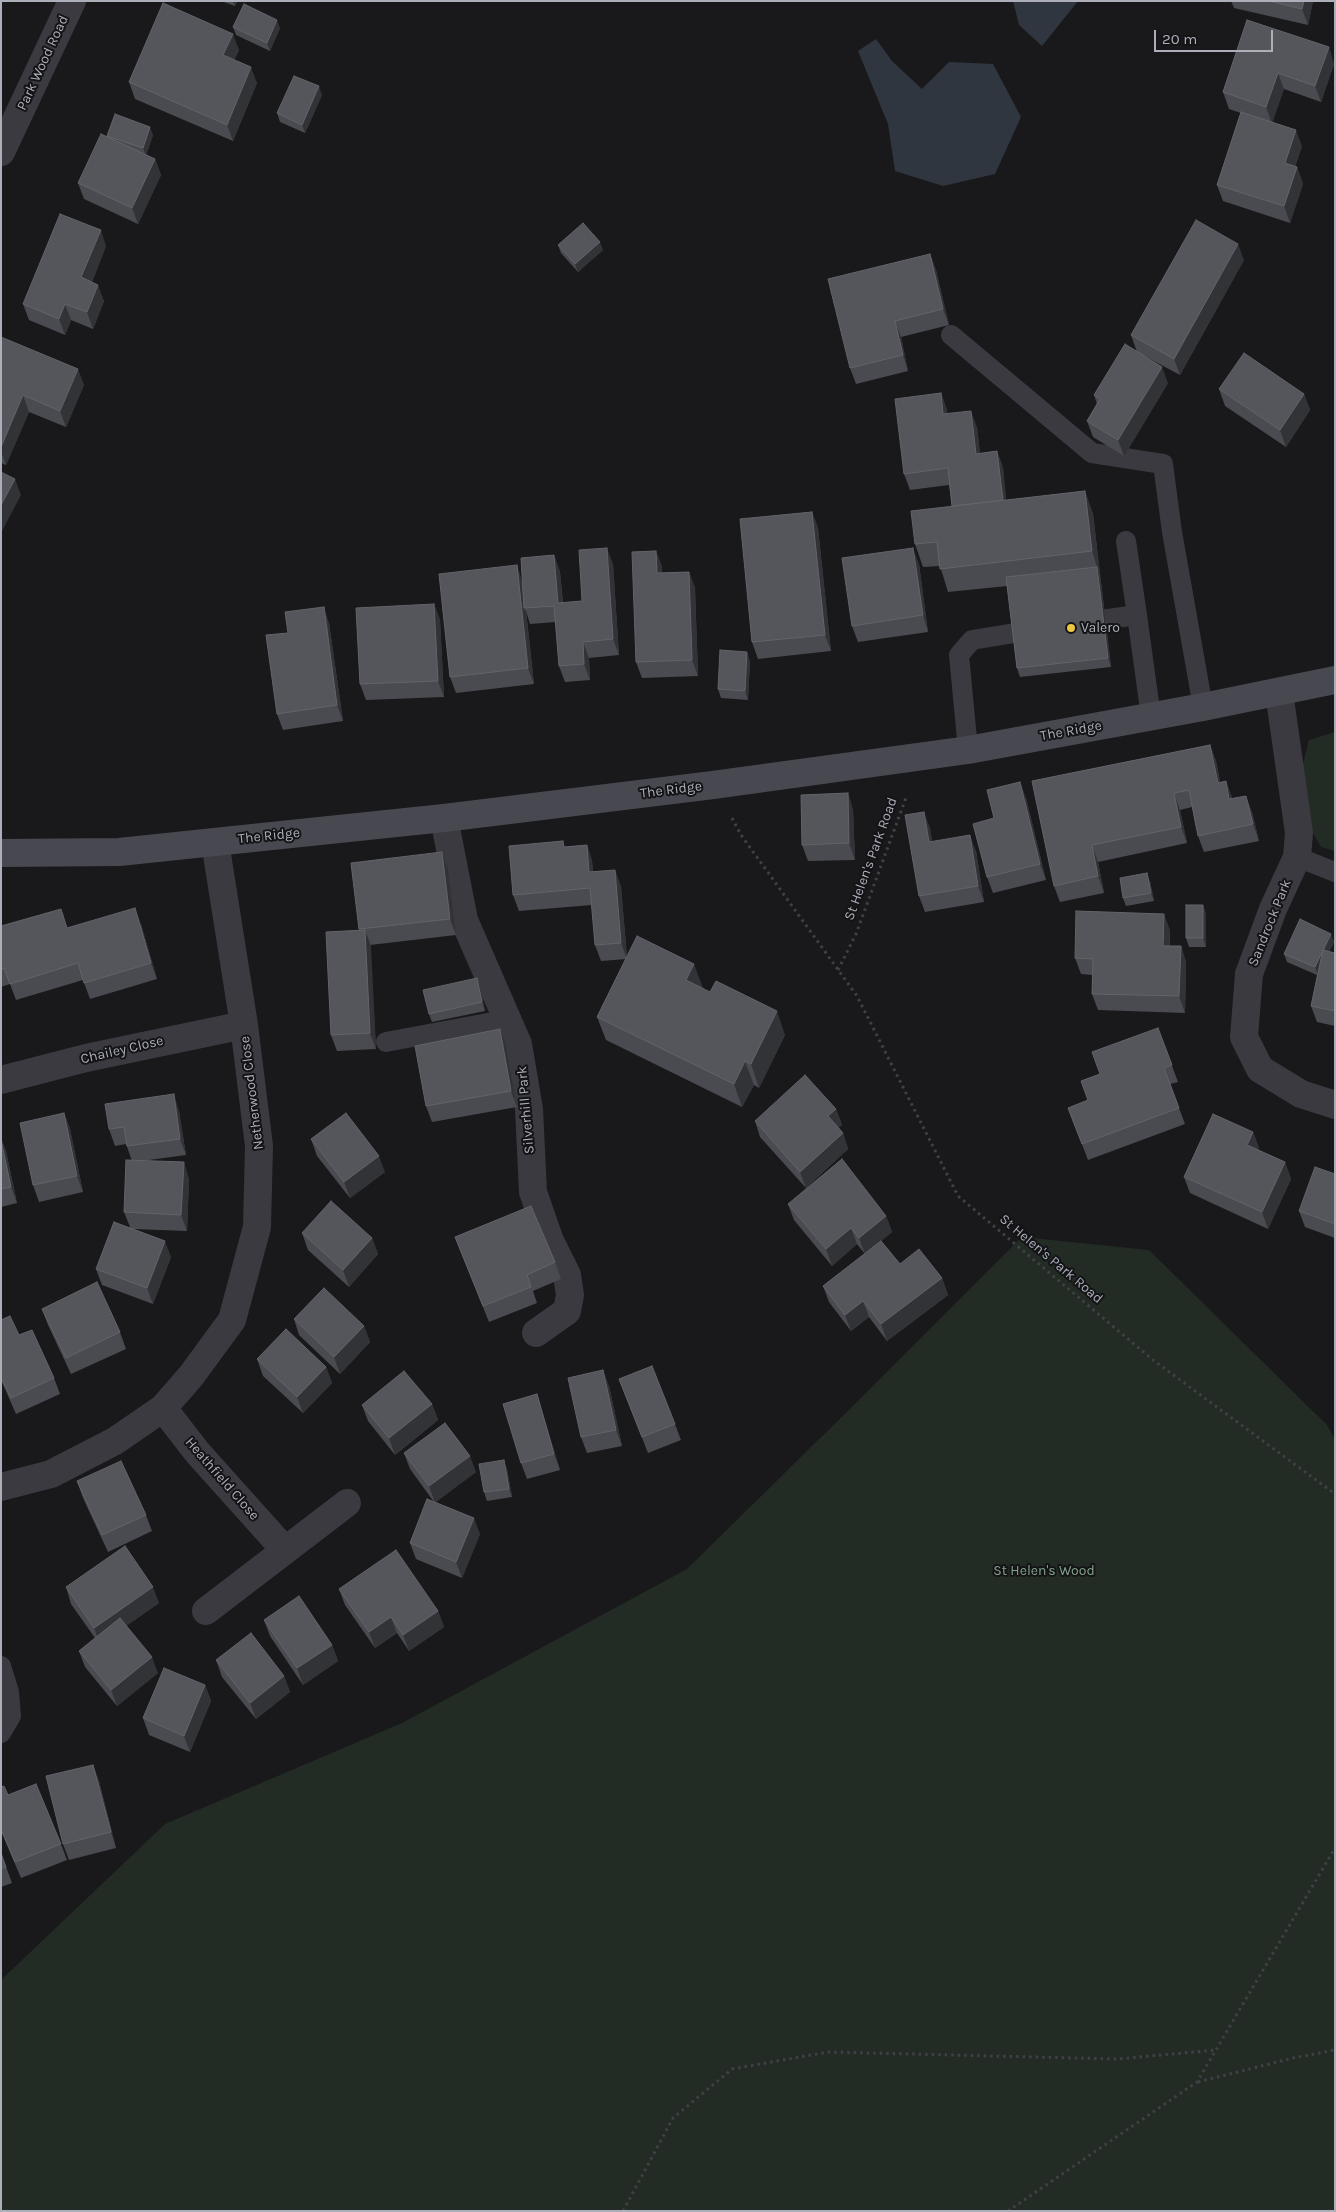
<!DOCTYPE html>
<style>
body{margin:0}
#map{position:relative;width:1336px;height:2212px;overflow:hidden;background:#19191b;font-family:Karla,sans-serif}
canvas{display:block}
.frame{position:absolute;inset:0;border:2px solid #acafba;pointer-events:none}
.scale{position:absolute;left:1154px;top:30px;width:119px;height:22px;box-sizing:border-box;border:2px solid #acafba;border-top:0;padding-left:6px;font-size:15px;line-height:18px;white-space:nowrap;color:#acafba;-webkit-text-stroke:4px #141416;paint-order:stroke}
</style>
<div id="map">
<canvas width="1336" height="2212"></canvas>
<div class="frame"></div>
<div class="scale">20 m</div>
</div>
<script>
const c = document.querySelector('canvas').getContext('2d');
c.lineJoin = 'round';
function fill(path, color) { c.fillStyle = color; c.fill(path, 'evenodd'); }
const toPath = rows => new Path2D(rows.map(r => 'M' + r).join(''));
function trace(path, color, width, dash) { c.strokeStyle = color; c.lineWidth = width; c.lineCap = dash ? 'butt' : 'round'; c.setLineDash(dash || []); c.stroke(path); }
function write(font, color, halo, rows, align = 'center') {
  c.font = font + ' Karla,sans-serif'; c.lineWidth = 4; c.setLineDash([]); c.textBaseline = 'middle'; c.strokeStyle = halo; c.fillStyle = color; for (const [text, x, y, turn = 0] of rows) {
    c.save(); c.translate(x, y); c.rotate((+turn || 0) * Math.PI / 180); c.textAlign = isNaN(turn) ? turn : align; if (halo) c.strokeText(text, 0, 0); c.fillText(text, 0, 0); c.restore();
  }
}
const green = toPath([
 [1335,732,1335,851,1321,847,1294,800,1309,740],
 [1022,1237,1149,1250,1327,1425,1335,1440,1335,2211,1,2211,1,1980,165,1824,402,1723,687,1569,868,1391]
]);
const water = toPath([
 [1013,1,1078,1,1042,46,1019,25],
 [876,39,892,61,922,89,949,62,993,64,1021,117,995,174,943,186,895,171,888,124,858,51]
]);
const path = toPath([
 [732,818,741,835,857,996,958,1196,1153,1360,1335,1494],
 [838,970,856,934,907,795],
 [1198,2082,1293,2058,1335,2050],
 [623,2211,673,2118,732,2069,828,2052,1117,2059,1216,2050],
 [1008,2211,1197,2082,1335,1848]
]);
const lane = toPath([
 [951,335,1092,453,1163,464,1172,532,1203,707],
 [1126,541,1137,615],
 [1080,623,1137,615,1151,717],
 [968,750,959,655,972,640,1039,629],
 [1297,857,1335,872],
 [386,1042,509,1019],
 [1,1666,9,1692,11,1716,1,1733]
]);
const street = toPath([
 [1,152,72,1],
 [1279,692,1299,833,1297,857,1273,909,1249,974,1244,1037,1260,1069,1301,1094,1335,1105],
 [444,818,464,920,518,1044,529,1109,533,1192,550,1241,567,1275,570,1295,567,1311,536,1333],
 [1,1080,86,1058,244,1025],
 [163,1408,197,1452,284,1549],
 [1,1487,51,1474,115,1441,163,1408,191,1376,232,1320,257,1227,259,1146,244,1025,215,842],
 [206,1611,347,1503]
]);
const secondary = toPath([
 [1,853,119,852,444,818,713,785,968,750,1203,707,1335,680]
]);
const wall = toPath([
 [221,1,237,1,235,6],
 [1231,1,1313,1,1308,25,1234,8],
 [1247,20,1334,64,1321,102,1284,89,1272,122,1302,146,1295,167,1297,167,1303,184,1290,223,1223,201,1217,185,1241,113,1229,109,1223,92],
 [233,27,280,28,270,51,236,35],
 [239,50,234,60,257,83,233,141,135,99,129,82],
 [322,95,305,133,280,122,277,113],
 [153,135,146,155,155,159,161,175,138,224,84,199,78,183,108,137,107,136],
 [558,245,603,250,578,272,561,253],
 [106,246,92,282,104,301,93,329,71,320,65,335,29,320,23,304],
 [930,254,936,270,949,325,901,337,908,371,856,384,850,368],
 [1244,260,1180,375,1137,352,1131,335],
 [1,337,84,385,66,427,29,412,6,465,1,463],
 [1168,383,1124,456,1093,437,1087,421,1097,404,1094,395],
 [1219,389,1304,394,1310,410,1286,447,1225,406],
 [941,393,947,410,947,414,977,427,980,454,997,451,1003,468,1006,500,1085,491,1093,514,1111,667,1020,677,1017,668,1007,586,948,592,940,566,923,567,915,544,952,506,949,485,910,490,904,474],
 [812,512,818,528,831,651,758,659,752,642],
 [656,551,662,567,662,573,689,572,695,588,698,676,642,678,636,662],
 [554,555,560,572,563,603,582,601,613,564,619,655,589,658,590,680,565,682,559,666,556,622,530,624,526,611,534,684,456,693,450,677,517,565,522,582],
 [919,564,928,632,858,642,852,626],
 [434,604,440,620,444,697,366,700,360,684],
 [329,623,343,721,283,730,277,714,288,633],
 [750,661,748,700,721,698,718,689],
 [1210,745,1216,761,1220,782,1232,799,1252,812,1259,841,1204,852,1198,836,1192,807,1180,810,1187,843,1098,862,1104,893,1060,902,1054,886,1032,781],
 [848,793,853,810,855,860,808,861,802,845],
 [1026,798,1046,880,993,893,987,877,994,818],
 [930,828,932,842,976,851,984,902,925,912,919,896],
 [587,845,592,861,593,872,615,870,621,887,627,957,703,988,702,989,785,1035,759,1088,754,1085,742,1107,606,1040,597,1017,626,959,601,961,595,945,592,905,519,911,513,895,565,847],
 [351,863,448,868,456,935,370,945,376,1049,337,1051,331,1035,359,930],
 [1150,881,1154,901,1126,906,1123,898],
 [1203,905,1206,914,1206,947,1189,947,1186,938],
 [141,924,157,979,90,999,83,980,16,1000,10,984,1,987,1,926,68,928],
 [1170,930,1170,946,1181,946,1186,962,1185,1013,1098,1010,1092,994,1092,975,1081,974,1075,958],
 [1334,942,1329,952,1335,953,1335,1026,1317,1022,1311,1006,1317,975,1287,962,1284,954],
 [477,978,480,986,485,1011,432,1022,429,1014],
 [1158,1028,1178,1082,1170,1084,1185,1124,1088,1160,1068,1108,1088,1101,1081,1081,1100,1074],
 [506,1045,517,1107,432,1122,426,1106],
 [836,1109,842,1125,838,1128,843,1133,848,1149,806,1188,760,1137,755,1121],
 [179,1111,186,1155,142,1161,189,1179,187,1231,133,1229,171,1257,153,1304,102,1285,96,1269,130,1227,124,1212,132,1161,126,1144,115,1146,109,1129],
 [64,1113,70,1129,83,1192,39,1202,33,1185],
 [1253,1132,1259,1148,1258,1150,1285,1162,1291,1179,1268,1229,1190,1193,1184,1177],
 [1,1138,6,1151,17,1203,1,1207],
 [311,1139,385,1172,350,1198,317,1156],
 [1335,1174,1335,1238,1305,1227,1299,1211],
 [788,1204,886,1216,892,1232,881,1241,900,1264,942,1278,948,1295,887,1341,869,1317,851,1331,829,1302,823,1286,865,1254,857,1244,832,1266,794,1220],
 [302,1233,372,1238,378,1254,349,1287,308,1250],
 [455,1237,555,1262,561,1279,533,1291,537,1303,489,1322],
 [42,1309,120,1332,126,1349,71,1374,48,1325],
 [294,1319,364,1326,370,1342,340,1374,299,1335],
 [1,1320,19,1335,54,1378,60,1394,16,1414,1,1380],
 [257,1359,326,1367,332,1383,303,1413,263,1376],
 [619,1379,675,1424,681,1440,648,1453],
 [609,1386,622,1446,587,1453,581,1437],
 [432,1404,438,1420,395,1455,368,1421,362,1405],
 [542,1411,560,1470,527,1479,521,1463],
 [404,1453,476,1472,435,1502,480,1534,462,1578,416,1559,410,1543,434,1502,410,1469],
 [507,1469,512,1497,487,1501,484,1492],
 [77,1481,146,1515,152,1531,108,1552,83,1498],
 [66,1587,159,1603,126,1626,158,1673,117,1706,85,1667,79,1651,95,1638,71,1604],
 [339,1589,438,1611,444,1627,409,1651,397,1633,375,1648,345,1605],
 [264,1620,332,1645,338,1661,303,1685,270,1636],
 [216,1660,284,1676,290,1692,256,1719,222,1677],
 [205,1685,211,1701,190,1752,149,1735,143,1718],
 [93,1765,99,1781,116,1848,69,1860,63,1844],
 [1,1787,8,1795,61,1844,67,1860,21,1878,1,1831],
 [1,1853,12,1883,1,1887]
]);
const shadedWall = toPath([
 [233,1,237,1,235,6],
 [1304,1,1313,1,1308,25,1302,9],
 [277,20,280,28,270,51,267,43],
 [233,34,239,50,229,72,223,55],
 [1329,47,1334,64,1321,102,1315,86],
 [251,67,257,83,233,141,227,125],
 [1278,73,1284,89,1272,124,1266,107],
 [319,86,322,95,305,133,302,125],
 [150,127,153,135,146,156,143,148],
 [1296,130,1302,146,1291,180,1285,163],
 [155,159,161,175,138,224,132,208],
 [1297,167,1303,184,1290,223,1284,206],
 [101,230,106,246,87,294,81,277],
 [600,242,603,250,578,272,575,264],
 [1238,244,1244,260,1180,375,1174,359],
 [930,254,936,270,949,325,943,309],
 [98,285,104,301,93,329,87,312],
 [65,304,71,320,65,335,59,319],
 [895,321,901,337,908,371,903,355],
 [1162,367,1168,383,1124,456,1118,440],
 [78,369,84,385,66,427,60,411],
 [941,393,947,410,949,431,943,414],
 [1304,394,1310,410,1286,447,1280,430],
 [23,395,29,412,6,465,1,451,1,447],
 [971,411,977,427,982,470,976,454],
 [997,451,1003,468,1008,516,1003,500],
 [15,479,21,495,1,533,1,505],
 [1085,491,1093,514,1111,667,1108,658,1097,567,1092,551],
 [812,512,818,528,831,651,825,635],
 [607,548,613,564,619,655,613,639],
 [913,548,919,564,928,632,923,615],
 [656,551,662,567,663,590,657,573],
 [554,555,560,572,564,619,558,603],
 [517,565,522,582,524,608,526,611,534,684,528,668],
 [689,572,695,588,698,676,692,660],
 [434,604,440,620,444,697,438,681],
 [324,607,329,623,343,721,337,705],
 [583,642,589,658,590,680,584,664],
 [747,652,750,661,748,700,745,691],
 [1210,745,1216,761,1224,799,1218,783],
 [1226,781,1232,797,1235,816,1229,799],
 [1020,782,1026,798,1046,880,1040,864],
 [848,793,853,810,855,860,849,843],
 [1174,793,1180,810,1187,843,1181,827],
 [1246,796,1252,812,1259,841,1253,824],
 [924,812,930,828,935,858,929,842],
 [970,835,976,851,984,902,978,886],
 [587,845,592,861,595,889,589,872],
 [1092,845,1098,862,1104,893,1098,876],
 [442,852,448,868,456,935,450,919],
 [615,870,621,887,627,959,621,943],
 [1147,873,1150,881,1154,901,1151,893],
 [1203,905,1206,914,1206,947,1203,938],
 [135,908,141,924,157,979,151,963],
 [1164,914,1170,930,1169,962,1163,946],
 [365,930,371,946,376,1049,370,1033],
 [1331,934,1334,942,1318,976,1315,967],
 [1181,946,1186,962,1185,1013,1179,996],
 [694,964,703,988,695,1004,686,980],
 [477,978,480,986,485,1011,482,1002],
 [777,1011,785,1035,759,1088,751,1064],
 [500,1029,506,1045,517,1107,511,1091],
 [745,1061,754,1085,742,1107,734,1084],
 [174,1094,179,1111,186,1155,180,1139],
 [836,1109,842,1125,833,1132,828,1116],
 [64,1113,70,1129,83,1192,77,1176],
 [1253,1132,1259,1148,1253,1161,1247,1145],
 [843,1133,848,1149,806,1188,800,1172],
 [1,1138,6,1151,17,1203,11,1187],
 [379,1156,385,1172,350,1198,344,1182],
 [184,1162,189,1179,187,1231,181,1215],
 [1285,1162,1291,1179,1268,1229,1262,1212],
 [886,1216,892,1232,865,1254,859,1238],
 [851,1228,857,1244,832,1266,826,1249],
 [372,1238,378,1254,349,1287,343,1270],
 [165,1241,171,1257,153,1304,147,1288],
 [942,1278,948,1295,887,1341,881,1324],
 [863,1301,869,1317,851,1331,845,1315],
 [364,1326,370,1342,340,1374,334,1357],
 [326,1367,332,1383,303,1413,297,1397],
 [603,1370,609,1386,622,1446,616,1430],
 [537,1394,542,1411,560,1470,554,1454],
 [432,1404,438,1420,395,1455,389,1438],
 [470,1456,476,1472,435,1503,429,1486],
 [504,1460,507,1469,512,1497,509,1489],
 [474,1518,480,1534,462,1578,456,1562],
 [153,1587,159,1603,100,1644,94,1628],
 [438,1611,444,1627,409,1651,403,1635],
 [391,1617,397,1633,375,1648,369,1632],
 [332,1645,338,1661,303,1685,297,1668],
 [152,1657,158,1673,117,1706,111,1690],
 [284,1676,290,1692,256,1719,250,1703],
 [205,1685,211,1701,190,1752,184,1736],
 [93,1765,99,1781,116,1848,111,1832]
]);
const building = toPath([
 [1269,1,1304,1,1302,9,1269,1],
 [163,3,233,34,223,55,251,67,227,125,129,82,163,3],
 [244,4,277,20,267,43,233,27,244,4],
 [1247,20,1329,47,1315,86,1278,73,1266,107,1223,92,1247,20],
 [294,76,319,86,302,125,277,113,294,76],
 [1241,112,1296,130,1285,163,1297,167,1284,206,1217,185,1241,112],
 [115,114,150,127,143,148,107,136,115,114],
 [101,134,155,159,132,208,78,183,101,134],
 [60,214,101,230,81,277,98,285,87,312,65,304,59,319,23,304,60,214],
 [1196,220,1238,244,1174,359,1131,335,1196,220],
 [583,223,600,242,575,264,558,245,583,223],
 [930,254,943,309,895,321,903,355,850,368,828,279,930,254],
 [1,337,78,369,60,411,23,395,1,447,1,337],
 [1125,344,1162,367,1118,440,1087,421,1100,399,1094,395,1125,344],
 [1244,353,1304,394,1280,430,1219,389,1244,353],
 [941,393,943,414,971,411,976,454,997,451,1003,500,952,506,948,468,904,474,895,399,941,393],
 [1,472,15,479,1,505,1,472],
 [1085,491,1092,551,940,569,937,542,915,544,911,511,1085,491],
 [812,512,825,635,752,642,740,519,812,512],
 [607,548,613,639,583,642,584,664,559,666,554,606,524,608,521,558,554,555,558,603,582,601,579,550,607,548],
 [913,548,923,615,852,626,842,558,913,548],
 [656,551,657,573,689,572,692,660,636,662,632,552,656,551],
 [517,565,528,668,450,677,439,574,517,565],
 [1097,567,1108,658,1017,668,1006,577,1097,567],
 [434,604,438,681,360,684,356,608,434,604],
 [324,607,337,705,277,714,266,635,288,633,285,612,324,607],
 [720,650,747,652,745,691,718,689,720,650],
 [1210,745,1218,783,1226,781,1229,799,1246,796,1253,824,1198,836,1189,790,1174,793,1181,827,1092,845,1098,876,1054,886,1032,781,1210,745],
 [1020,782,1040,864,987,877,973,824,994,818,987,790,1020,782],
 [848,793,849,843,802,845,801,795,848,793],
 [924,812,929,842,970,835,978,886,919,896,905,815,924,812],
 [563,841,564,847,587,845,589,872,615,870,621,943,595,945,590,888,513,895,509,846,563,841],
 [442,852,450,919,359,929,351,863,442,852],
 [1147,873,1151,893,1123,898,1120,878,1147,873],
 [1186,905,1203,905,1203,938,1186,938,1186,905],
 [135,908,151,963,84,983,78,963,10,984,4,968,1,969,1,926,61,909,67,928,135,908],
 [1076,911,1164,914,1163,946,1181,946,1179,996,1092,994,1093,959,1075,958,1076,911],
 [1300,919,1331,934,1315,967,1284,954,1300,919],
 [365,930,370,1033,331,1035,326,932,365,930],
 [637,936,694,964,686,980,710,992,716,981,777,1011,751,1064,745,1061,734,1084,597,1017,637,936],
 [1323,950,1335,953,1335,1011,1311,1006,1323,950],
 [477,978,482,1002,429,1014,423,990,477,978],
 [1158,1028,1172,1065,1164,1068,1179,1108,1082,1144,1068,1108,1088,1100,1081,1081,1100,1074,1092,1052,1158,1028],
 [500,1029,511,1091,426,1106,415,1046,500,1029],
 [805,1075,836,1109,828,1116,843,1133,800,1172,755,1121,805,1075],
 [174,1094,180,1139,127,1146,124,1127,109,1129,105,1104,174,1094],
 [64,1113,77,1176,33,1185,20,1123,64,1113],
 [346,1113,379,1156,344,1182,311,1139,346,1113],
 [1213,1114,1253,1132,1247,1145,1285,1162,1262,1212,1184,1177,1213,1114],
 [1,1140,11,1187,1,1189,1,1140],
 [842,1159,886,1216,859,1238,851,1228,826,1249,788,1204,842,1159],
 [126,1160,184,1162,181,1215,124,1212,126,1160],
 [1315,1167,1335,1174,1335,1224,1299,1211,1315,1167],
 [331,1201,372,1238,343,1270,302,1233,331,1201],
 [531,1206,555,1262,527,1275,531,1287,483,1306,455,1237,531,1206],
 [114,1222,165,1241,147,1288,96,1269,114,1222],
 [881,1241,900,1264,919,1249,942,1278,881,1324,863,1301,845,1315,823,1286,881,1241],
 [97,1282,120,1332,66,1358,42,1309,97,1282],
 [324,1288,364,1326,334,1357,294,1319,324,1288],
 [10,1316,19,1335,32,1330,54,1378,11,1398,1,1377,1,1320,10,1316],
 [286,1329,326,1367,297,1397,257,1359,286,1329],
 [652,1366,675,1424,642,1437,619,1379,652,1366],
 [603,1370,616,1430,581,1437,568,1378,603,1370],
 [404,1371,432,1404,389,1438,362,1405,404,1371],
 [537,1394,554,1454,521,1463,503,1404,537,1394],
 [445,1423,470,1456,429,1486,404,1453,445,1423],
 [504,1460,509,1489,484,1492,479,1464,504,1460],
 [121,1461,146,1515,102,1535,77,1481,121,1461],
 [427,1499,474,1518,456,1562,410,1543,427,1499],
 [125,1546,153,1587,94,1628,66,1587,125,1546],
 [396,1550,438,1611,403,1635,391,1617,369,1632,339,1589,396,1550],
 [299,1596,332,1645,297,1668,264,1620,299,1596],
 [120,1618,152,1657,111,1690,79,1651,120,1618],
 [251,1633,284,1676,250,1703,216,1660,251,1633],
 [164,1668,205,1685,184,1736,143,1718,164,1668],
 [93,1765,111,1832,63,1844,46,1776,93,1765],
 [36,1784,61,1844,15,1862,1,1829,1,1787,4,1786,8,1795,36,1784],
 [1,1853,6,1867,1,1869,1,1853]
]);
const markers = [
 [1071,628,5,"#ecc640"]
];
const streetNames = [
 ["Park Wood Road",43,63,-65],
 ["The Ridge",1071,731,-10],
 ["The Ridge",671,790,-7],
 ["The Ridge",269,836,-6],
 ["St Helen's Park Road",871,859,-70],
 ["Sandrock Park",1270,923,-68],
 ["Chailey Close",122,1050,-13],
 ["Netherwood Close",252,1093,-97],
 ["Silverhill Park",526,1110,-95],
 ["St Helen's Park Road",1051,1259,40],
 ["Heathfield Close",222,1479,49]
];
const poiNames = [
 ["Valero",1081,628]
];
const parkNames = [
 ["St Helen's Wood",1044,1571]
];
fill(green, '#232b25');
fill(water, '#2f363f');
trace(path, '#404147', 3, [2.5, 4]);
trace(lane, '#3a3a40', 20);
trace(street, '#3a3a40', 28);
trace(secondary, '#484950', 28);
fill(wall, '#4a4b50');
fill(shadedWall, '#323336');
fill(building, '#55565b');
trace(building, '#62646a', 1);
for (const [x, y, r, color] of markers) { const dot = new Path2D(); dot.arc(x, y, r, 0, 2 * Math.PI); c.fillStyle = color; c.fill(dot); trace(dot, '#141416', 2); }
write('14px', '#acafba', '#141416', streetNames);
write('14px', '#acafba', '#141416', poiNames, 'left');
write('14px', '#84a48a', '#141416', parkNames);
</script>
